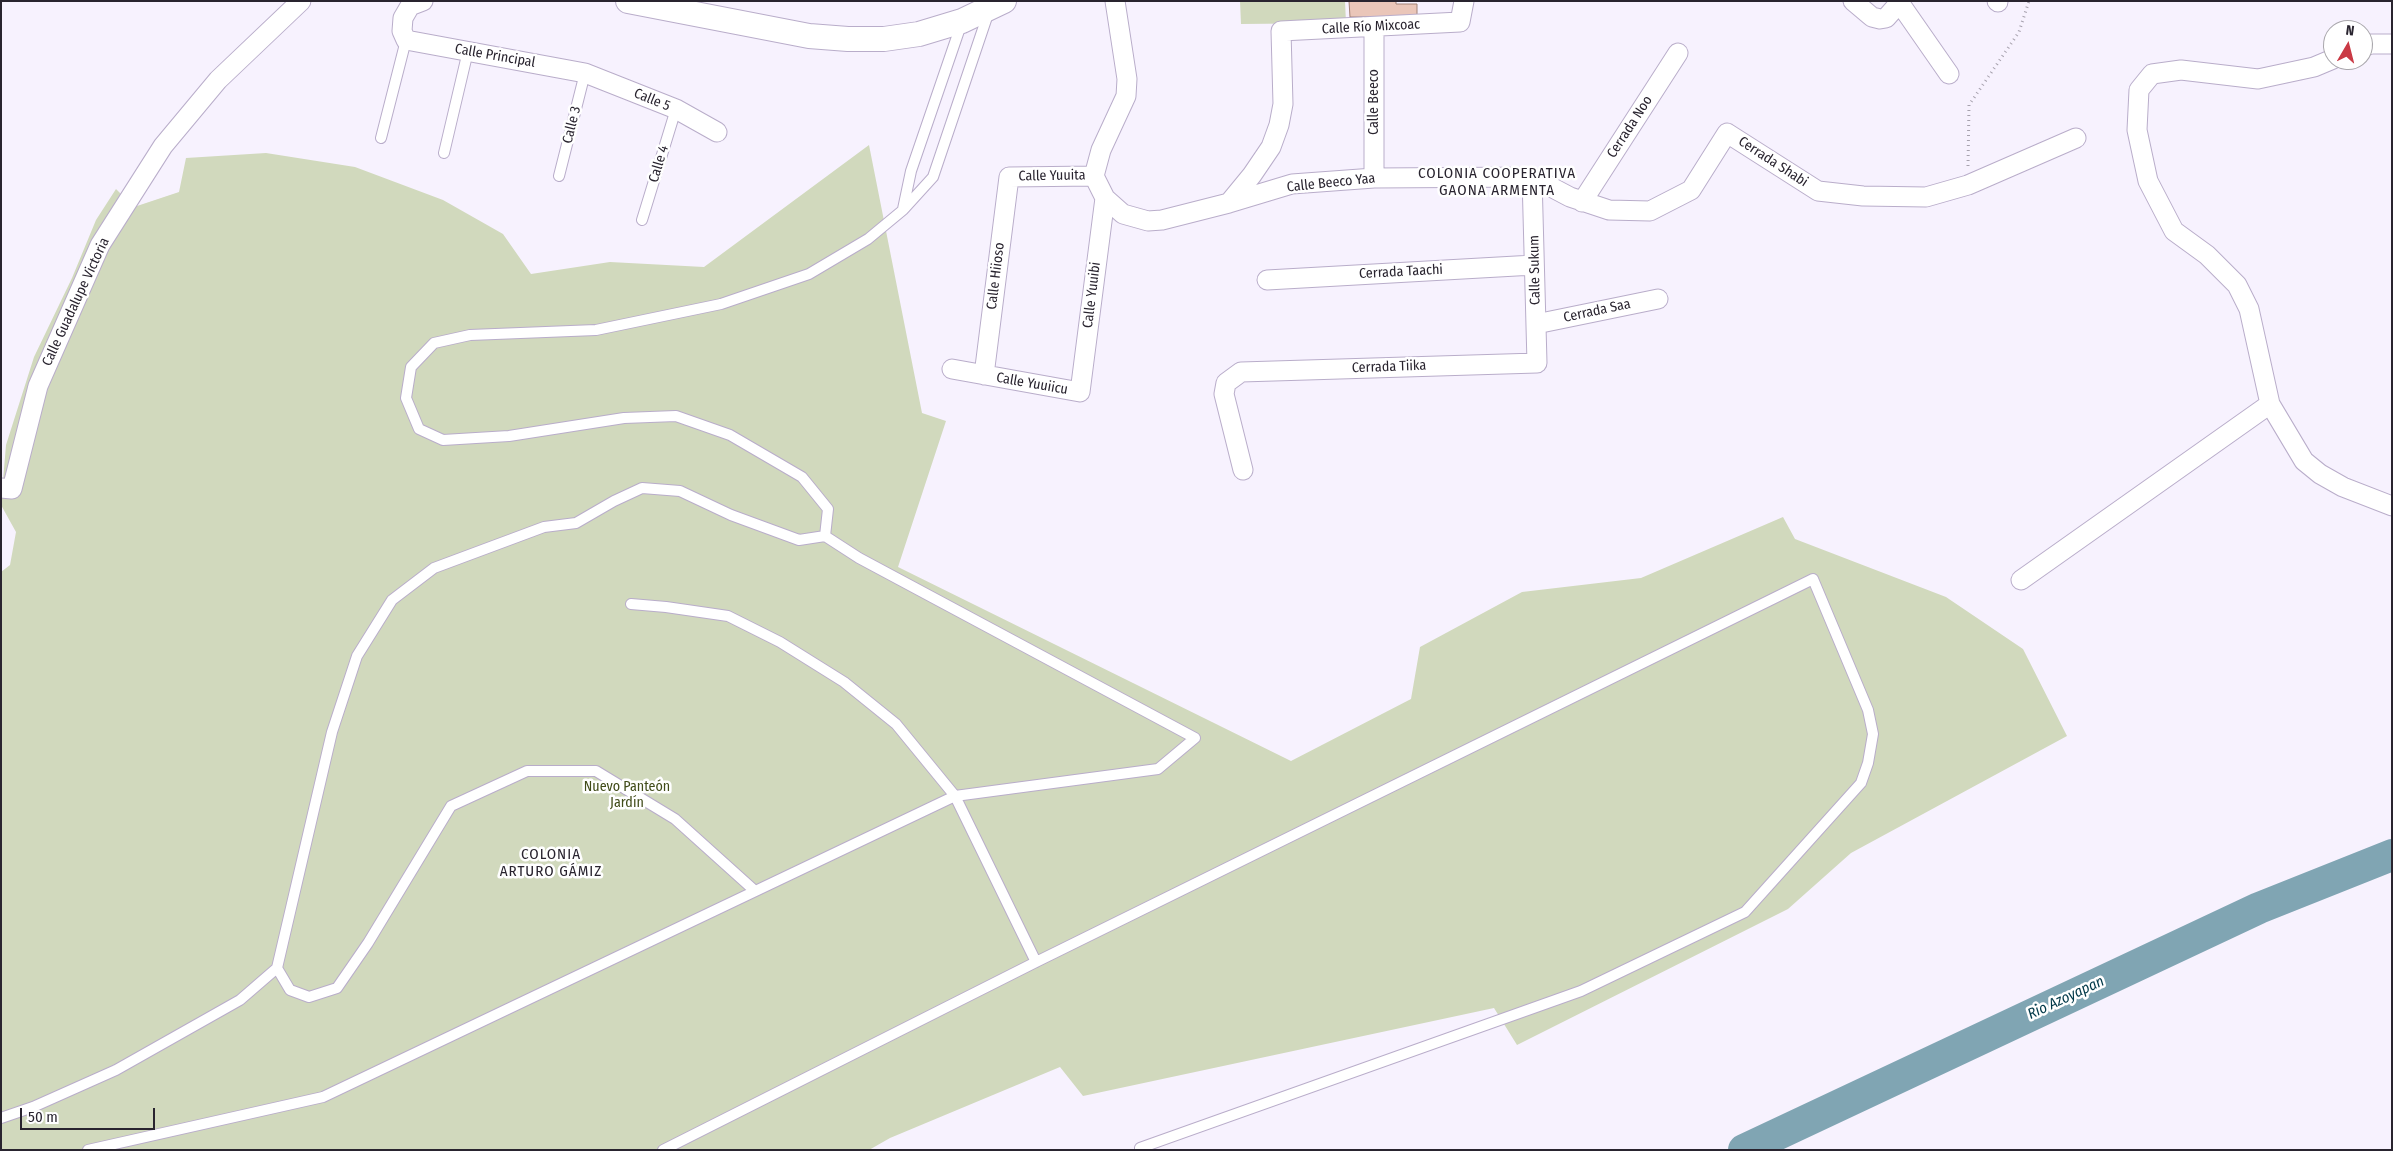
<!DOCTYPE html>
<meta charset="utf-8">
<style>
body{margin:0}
#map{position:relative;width:2393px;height:1151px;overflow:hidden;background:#f7f2fe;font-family:"Fira Sans Condensed",sans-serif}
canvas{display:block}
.frame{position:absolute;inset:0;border:2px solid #29242f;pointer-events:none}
.north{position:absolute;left:2323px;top:20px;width:50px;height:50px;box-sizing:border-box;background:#fff;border:1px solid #a9a7ac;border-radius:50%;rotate:8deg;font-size:14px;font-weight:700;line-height:20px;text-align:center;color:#29242f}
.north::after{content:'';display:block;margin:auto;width:18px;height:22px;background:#ca3a45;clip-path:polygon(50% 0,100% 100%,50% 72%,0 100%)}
.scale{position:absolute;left:20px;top:1108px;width:135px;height:22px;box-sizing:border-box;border:2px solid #29242f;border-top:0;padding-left:6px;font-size:15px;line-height:18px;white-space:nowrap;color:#29242f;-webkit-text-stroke:4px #fff;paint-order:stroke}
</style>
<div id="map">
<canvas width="2393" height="1151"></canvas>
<div class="frame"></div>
<div class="north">N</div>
<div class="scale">50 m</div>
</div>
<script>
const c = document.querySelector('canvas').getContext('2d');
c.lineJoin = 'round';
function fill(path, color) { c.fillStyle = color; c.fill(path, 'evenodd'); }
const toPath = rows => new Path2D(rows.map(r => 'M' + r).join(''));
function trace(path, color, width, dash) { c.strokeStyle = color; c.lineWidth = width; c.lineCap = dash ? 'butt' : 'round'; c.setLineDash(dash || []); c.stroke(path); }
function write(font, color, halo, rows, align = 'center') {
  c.font = font + ' "Fira Sans Condensed",sans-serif'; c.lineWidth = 5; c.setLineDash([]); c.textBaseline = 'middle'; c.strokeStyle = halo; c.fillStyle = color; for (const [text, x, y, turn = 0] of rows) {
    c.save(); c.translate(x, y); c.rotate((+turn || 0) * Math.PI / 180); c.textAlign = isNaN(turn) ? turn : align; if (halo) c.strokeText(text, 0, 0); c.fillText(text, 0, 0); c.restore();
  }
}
const green = toPath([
 [1240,1,1345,1,1346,23,1241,24],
 [869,145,922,413,946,421,898,567,1291,761,1411,699,1420,647,1522,592,1641,578,1783,517,1795,539,1946,597,2023,649,2067,736,1851,853,1788,909,1517,1045,1494,1008,1083,1096,1060,1067,890,1138,869,1150,1,1150,1,572,10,565,16,532,1,505,6,445,34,357,72,278,96,220,116,189,134,207,179,192,186,158,266,153,355,167,443,200,503,234,531,274,610,262,704,267]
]);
const river = toPath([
 [1744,1150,2259,908,2392,855]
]);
const building = toPath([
 [1349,1,1396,1,1396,4,1417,4,1417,22,1395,17,1350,17,1349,1]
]);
const path = toPath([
 [1968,166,1969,105,2019,32,2029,1]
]);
const service = toPath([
 [381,138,406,40],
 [444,153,468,51],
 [559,176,585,73],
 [903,209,911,171,962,22],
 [642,220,676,109],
 [631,604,666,607,728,616,780,642,844,682,896,724,955,796,1036,962],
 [277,968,290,990,309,997,337,988,368,943,451,806,527,771,596,771,675,819,755,891],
 [1,1118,33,1107,116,1070,240,1000,277,968,332,732,357,656,392,600,434,568,544,527,576,523,614,501,642,488,680,491,731,515,799,540,825,536,828,509,802,477,730,435,676,416,624,418,509,436,443,440,419,429,406,398,411,367,434,343,470,335,596,330,721,304,809,274,868,239,903,210,933,177,989,11],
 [88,1150,323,1097,955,796,1158,769,1195,738,859,558,825,536],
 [663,1150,1036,962,1813,579,1868,710,1873,734,1868,763,1861,783,1745,912,1581,991,1140,1148]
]);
const minor = toPath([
 [423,1,410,6,403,18,402,31,406,40,585,73,676,109,717,132],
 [1853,1,1872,17,1880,19,1886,18,1901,1],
 [1997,1,1998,2],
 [1901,5,1949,74],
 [1374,27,1374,178],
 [2363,47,2371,44,2392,44],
 [1094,176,1105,198,1123,214,1148,221,1162,220,1229,203,1292,184,1374,178,1532,177,1570,197,1609,210,1650,211,1691,190,1727,133,1818,191,1863,196,1926,197,1968,185,2076,138],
 [1094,176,1101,150,1126,96,1127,79,1115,1],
 [1582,202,1678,53],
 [1229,203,1252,175,1271,147,1279,125,1283,104,1281,31,1460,22,1464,1],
 [1267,280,1534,265],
 [1536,324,1658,299],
 [952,369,1080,392,1105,198],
 [984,375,1009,177,1094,176],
 [2270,404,2304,461,2320,474,2343,487,2392,506],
 [1243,470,1224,394,1226,383,1241,372,1537,363,1532,177],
 [1,488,12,489,38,386,100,245,163,146,218,80,301,1],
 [2021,580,2270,404,2249,309,2237,285,2207,255,2174,231,2148,181,2137,130,2139,90,2152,74,2181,70,2258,79,2314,67,2333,59]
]);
const tertiary = toPath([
 [628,1,809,36,848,39,884,39,919,34,962,21,1004,1]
]);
const streetNames = [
 ["Calle Río Mixcoac",1371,27,-3],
 ["Calle Principal",495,56,10],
 ["Calle 5",652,100,22],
 ["Calle Beeco",1374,102,-90],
 ["Calle 3",572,125,-76],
 ["Cerrada Noo",1630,127,-57],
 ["Cerrada Shabi",1773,162,33],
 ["Calle 4",659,164,-73],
 ["Calle Yuuita",1052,176,-1],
 ["Calle Beeco Yaa",1331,183,-6],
 ["Calle Sukum",1535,270,-91],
 ["Cerrada Taachi",1401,272,-3],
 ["Calle Hiioso",996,276,-83],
 ["Calle Yuuibi",1092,295,-83],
 ["Calle Guadalupe Victoria",76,302,-65],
 ["Cerrada Saa",1597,311,-12],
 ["Cerrada Tiika",1389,367,-2],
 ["Calle Yuuiicu",1032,384,10]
];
const parkNames = [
 ["Nuevo Panteón",627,787],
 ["Jardín",627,803]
];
const neighbourhoodNames = [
 ["COLONIA COOPERATIVA",1497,174],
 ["GAONA ARMENTA",1497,191],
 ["COLONIA",551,855],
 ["ARTURO GÁMIZ",551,872]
];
const waterNames = [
 ["Rio Azoyapan",2066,998,-25]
];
fill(green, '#d1d9bd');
trace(river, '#80a5b3', 32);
fill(building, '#eac6b9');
trace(building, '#a18276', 1);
trace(service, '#b9adca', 12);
trace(minor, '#b9adca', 21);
trace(tertiary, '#b9adca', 26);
trace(path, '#a7a2ae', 3, [1, 4]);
trace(service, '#fff', 10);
trace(minor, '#fff', 19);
trace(tertiary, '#fff', 24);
write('14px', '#29242f', '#fff', streetNames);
write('14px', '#414c19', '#fff', parkNames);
c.letterSpacing = '1px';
write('15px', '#29242f', '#fff', neighbourhoodNames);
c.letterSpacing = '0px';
write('italic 15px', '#003848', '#fff', waterNames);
</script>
